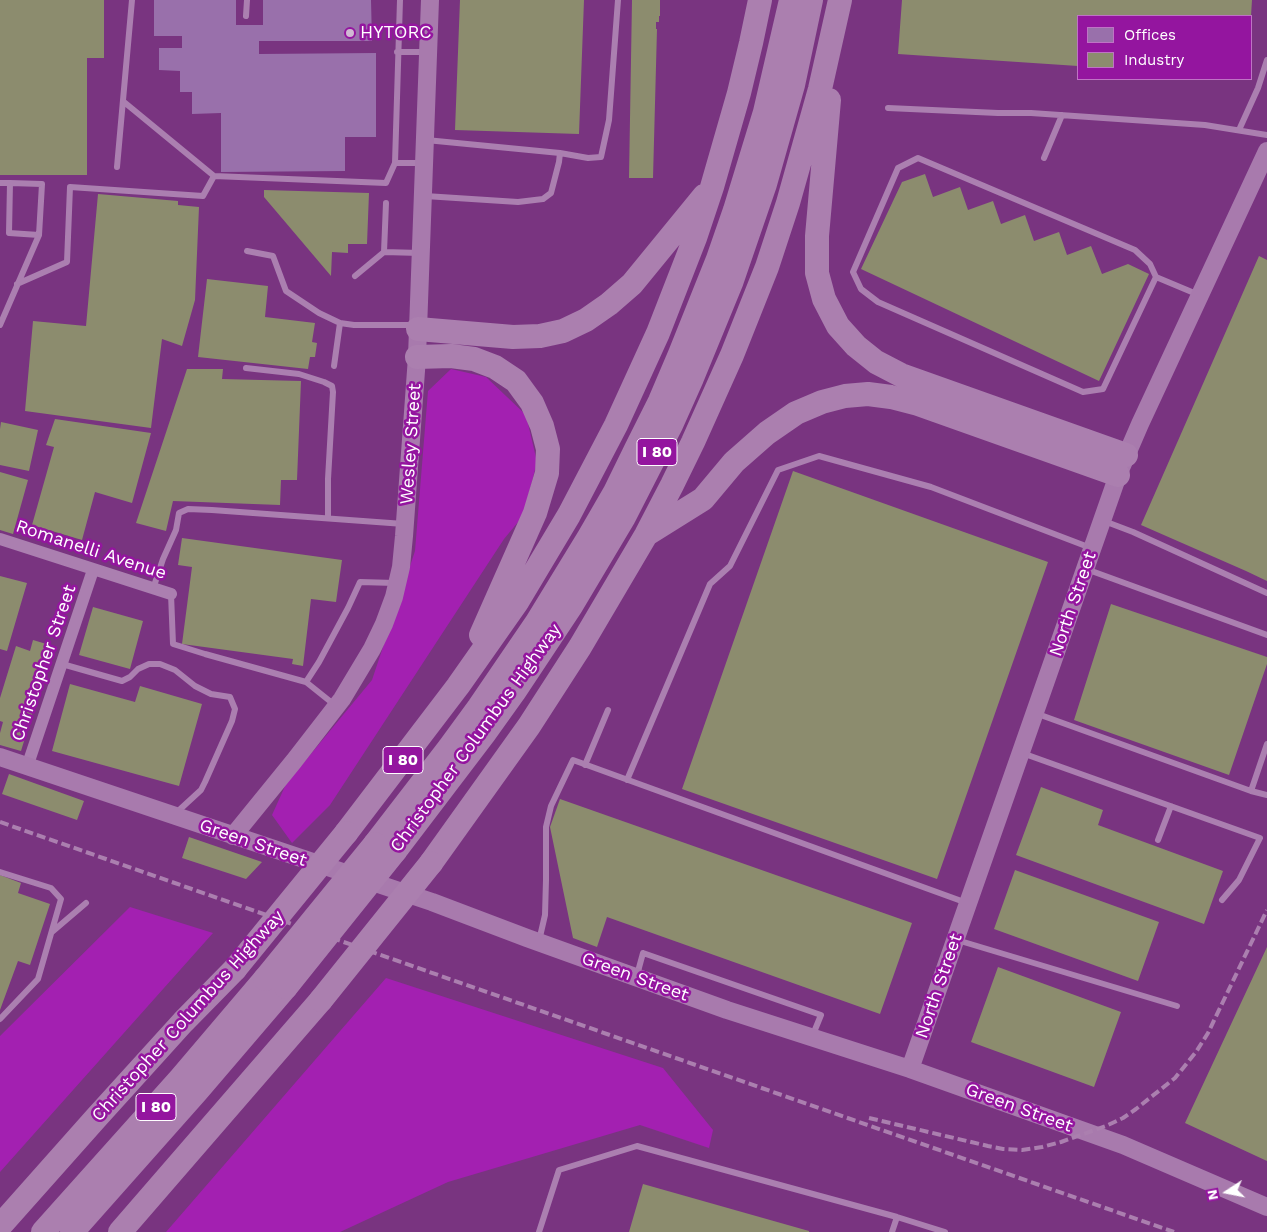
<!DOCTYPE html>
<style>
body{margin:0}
#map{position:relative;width:1267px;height:1232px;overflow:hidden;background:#793480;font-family:"Work Sans",sans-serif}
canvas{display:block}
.legend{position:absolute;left:1077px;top:15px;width:175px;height:65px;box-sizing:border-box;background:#94159f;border:1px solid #bf73c5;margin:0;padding:6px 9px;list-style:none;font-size:15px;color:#fff}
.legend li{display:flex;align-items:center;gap:10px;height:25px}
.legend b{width:25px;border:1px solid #bf73c5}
.north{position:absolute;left:1202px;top:1167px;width:50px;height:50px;-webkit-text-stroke:4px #94159f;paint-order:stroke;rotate:259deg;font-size:14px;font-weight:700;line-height:20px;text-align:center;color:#fff}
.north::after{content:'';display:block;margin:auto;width:18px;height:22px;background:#fff;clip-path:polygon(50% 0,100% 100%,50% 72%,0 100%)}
</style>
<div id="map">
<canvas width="1267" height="1232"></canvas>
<ul class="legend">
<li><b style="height:14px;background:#9970ab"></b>Offices</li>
<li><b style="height:14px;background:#8c8c6e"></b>Industry</li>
</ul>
<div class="north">N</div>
</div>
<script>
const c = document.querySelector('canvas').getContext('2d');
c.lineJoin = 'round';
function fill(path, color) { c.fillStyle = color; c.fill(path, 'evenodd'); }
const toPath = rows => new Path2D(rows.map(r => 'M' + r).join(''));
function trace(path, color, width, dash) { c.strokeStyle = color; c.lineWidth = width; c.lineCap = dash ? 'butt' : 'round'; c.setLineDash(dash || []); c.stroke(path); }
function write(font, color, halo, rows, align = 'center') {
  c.font = font + ' "Work Sans",sans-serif'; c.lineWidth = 5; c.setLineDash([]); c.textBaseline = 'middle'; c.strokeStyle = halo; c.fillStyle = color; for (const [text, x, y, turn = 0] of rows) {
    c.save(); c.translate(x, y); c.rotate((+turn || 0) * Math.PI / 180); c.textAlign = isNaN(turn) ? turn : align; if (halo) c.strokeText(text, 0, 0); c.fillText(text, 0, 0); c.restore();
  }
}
const green = toPath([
 [451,369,486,377,526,415,537,462,523,516,504,539,330,805,292,843,272,815,286,784,372,680,415,551,428,391],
 [130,907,213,933,0,1172,0,1036],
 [386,978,663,1068,713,1130,709,1148,640,1125,448,1182,340,1232,166,1232]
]);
const offices = toPath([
 [154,0,236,0,236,25,263,25,263,0,371,0,372,41,259,41,259,54,376,53,376,137,345,137,345,171,221,172,221,113,192,114,192,92,180,92,180,71,159,70,159,48,182,48,182,36,154,36]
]);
const industry = toPath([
 [0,0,104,0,104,58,87,58,87,175,0,175],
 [460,0,584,0,579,134,455,130],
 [632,0,660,0,660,16,659,16,659,22,656,22,656,29,657,29,653,178,629,178],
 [902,0,1252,0,1251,16,1078,16,1078,66,898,54],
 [925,174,933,197,960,187,968,210,993,201,1001,224,1025,215,1034,241,1059,232,1067,255,1091,246,1102,274,1128,264,1149,274,1099,381,861,269,902,182],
 [264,190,369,193,367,244,348,244,348,253,332,252,331,276,264,197],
 [98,194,178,201,178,205,199,207,195,300,182,346,162,339,151,428,25,411,33,321,86,326],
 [1259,256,1267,260,1267,581,1246,571,1141,525],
 [207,279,268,286,265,317,315,323,312,342,317,343,315,357,310,357,308,369,198,357],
 [187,369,223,369,222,379,301,381,297,480,281,480,280,505,173,501,166,531,136,523],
 [55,419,151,433,132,503,95,492,82,540,32,525,54,447,46,445],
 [1,422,38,430,29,471,0,465,0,429],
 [793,471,1048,562,937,879,682,789],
 [0,472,28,480,13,534,0,530],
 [182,538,342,560,336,602,311,599,303,666,292,664,293,659,182,644,192,567,178,565],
 [0,576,27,583,7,651,0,649],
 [1111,604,1267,657,1267,664,1229,775,1074,720],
 [93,607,143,621,130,669,79,655],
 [33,640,53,646,21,751,0,745,0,733,3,722,0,721,0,698,16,646,30,651],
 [70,684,135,702,140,686,202,704,179,786,52,751],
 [9,774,84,801,77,820,2,794],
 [1041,787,1103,810,1098,825,1223,871,1204,924,1016,855],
 [560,799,912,923,880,1014,607,917,597,947,573,938,550,827],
 [189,837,262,862,246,879,182,858],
 [1015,870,1159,922,1138,981,994,929],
 [0,875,21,883,18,893,50,904,30,965,18,961,0,1010],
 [1267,947,1267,1161,1185,1123],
 [998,967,1121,1012,1094,1087,971,1042],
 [643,1184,809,1231,809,1232,629,1232]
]);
const lane = toPath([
 [246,16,247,0],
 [397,52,426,52],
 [124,102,214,176,386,183,395,163,400,0],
 [888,108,998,113,1031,113,1205,125,1267,135],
 [1239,130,1258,88,1267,60],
 [426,140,560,153,588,158,601,157,609,120,618,0],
 [1044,158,1062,115],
 [395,163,424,163],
 [117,167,132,0],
 [0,183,10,183,42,184,39,235,9,233,10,183],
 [425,196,518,202,543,199,551,193,559,162,560,153],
 [247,251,273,256,286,291,319,313,340,323,354,325,415,325],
 [384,252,386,203],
 [355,276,384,252,420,253],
 [1156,277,1103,389,1083,392,878,302,861,289,853,272,898,168,918,158,1135,250,1150,264,1156,277,1199,295],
 [17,284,67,262,70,187,203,196,214,176],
 [0,325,39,235],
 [334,366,340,323],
 [246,368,299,374,324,382,332,386,333,392,328,479,328,518],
 [1104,521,1133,532,1267,593],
 [1086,569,1267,635],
 [153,589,163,559,176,530,179,513,188,509,212,510,404,524],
 [171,594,173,644,205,654,306,682,336,706],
 [62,664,122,681,130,677,138,669,149,664,160,664,175,670,195,686,211,694,230,697,235,709,232,721,205,782,201,790,176,813],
 [306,682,319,662,348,608,360,582,395,583],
 [1035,713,1251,791,1267,744],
 [1022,753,1260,838,1239,880,1222,900],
 [585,765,608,710],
 [627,780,710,584,730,566,778,470,819,456,931,487,1091,548],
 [1251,791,1267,795],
 [1158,840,1171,806],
 [0,872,51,888,61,899,38,979,0,1019],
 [52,932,86,903],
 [957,940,1177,1006],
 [539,941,545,915,546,880,546,827,551,806,573,760,967,903],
 [637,975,643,953,821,1015,812,1037],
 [539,1232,559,1170,637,1146,897,1217,945,1232],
 [892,1232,897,1217]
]);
const street = toPath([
 [0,539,171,594],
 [27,767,93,570]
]);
const secondary = toPath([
 [0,757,432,902,527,938,727,1010,910,1069,1123,1145,1267,1207],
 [233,836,294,761,342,699,372,649,384,624,394,597,401,567,404,536,417,357,430,0],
 [910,1069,1118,475,1140,424,1267,151]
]);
const highway = toPath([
 [829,100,817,236,817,273,824,299,838,326,856,346,876,362,901,375,1126,455],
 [418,329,513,337,540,336,563,331,586,320,609,304,632,284,704,196],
 [417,357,451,356,474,359,495,367,516,381,532,403,542,426,548,449,547,473,535,513,481,635],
 [647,534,703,499,734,462,767,433,796,413,822,402,845,396,868,394,891,397,918,404,1118,475],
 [346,833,458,686,517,602,569,515,616,425,658,333,695,238,712,187,739,93,751,43,760,0],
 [375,844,449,748,479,707,537,622,589,537,615,492,637,447,660,401,680,354,718,259,735,210,765,112,791,0],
 [395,851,484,734,514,692,571,606,624,517,671,425,692,378,731,283,765,184,793,85,811,0],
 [431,863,529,726,580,647,646,535,672,485,693,442,732,355,767,267,788,203,820,89,840,0],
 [0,1226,96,1118,183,1022,235,969],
 [43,1232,180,1079,265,979],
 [72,1232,197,1091,286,987],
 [120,1232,321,1000]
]);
const rail = toPath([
 [0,822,1174,1232],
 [869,1118,988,1146,1003,1149,1022,1150,1042,1147,1061,1142,1106,1126,1123,1118,1136,1109,1175,1078,1196,1052,1208,1033,1267,910]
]);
const highwayBridge = toPath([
 [235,969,346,833],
 [265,979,375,844],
 [286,987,395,851],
 [321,1000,431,863]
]);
const markers = [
 [350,33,5,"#d0b8d3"]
];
const shields = [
 [657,452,40],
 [403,760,40],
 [156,1107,40]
];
const shieldNames = [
 ["I 80",657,452],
 ["I 80",403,760],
 ["I 80",156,1107]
];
const poiNames = [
 ["HYTORC",360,33]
];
const streetNames = [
 ["Wesley Street",411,444,-86],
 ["Romanelli Avenue",91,550,18],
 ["North Street",1073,604,-71],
 ["Christopher Street",44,663,-71],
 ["Christopher Columbus Highway",476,738,-54],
 ["Green Street",253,843,19],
 ["Green Street",635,977,20],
 ["North Street",939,986,-71],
 ["Christopher Columbus Highway",188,1016,-48],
 ["Green Street",1019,1108,20]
];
fill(green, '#a320b1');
fill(offices, '#9970ab');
fill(industry, '#8c8c6e');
trace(lane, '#ab7fb0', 6);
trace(street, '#ab7fb0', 12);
trace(secondary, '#a87aad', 18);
trace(highway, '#ab7faf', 24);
trace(rail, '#ab7faf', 4, [9, 4]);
trace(highwayBridge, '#ab7faf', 24);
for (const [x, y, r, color] of markers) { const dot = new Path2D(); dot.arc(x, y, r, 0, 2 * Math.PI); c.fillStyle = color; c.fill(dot); trace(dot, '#94159f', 2); }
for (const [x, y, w] of shields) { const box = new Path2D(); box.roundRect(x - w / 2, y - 13.5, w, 27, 4); c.fillStyle = '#94159f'; c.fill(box); trace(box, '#fff', 1); }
write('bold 16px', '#fff', null, shieldNames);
write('18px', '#fff', '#94159f', poiNames, 'left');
write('18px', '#fff', '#94159f', streetNames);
</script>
